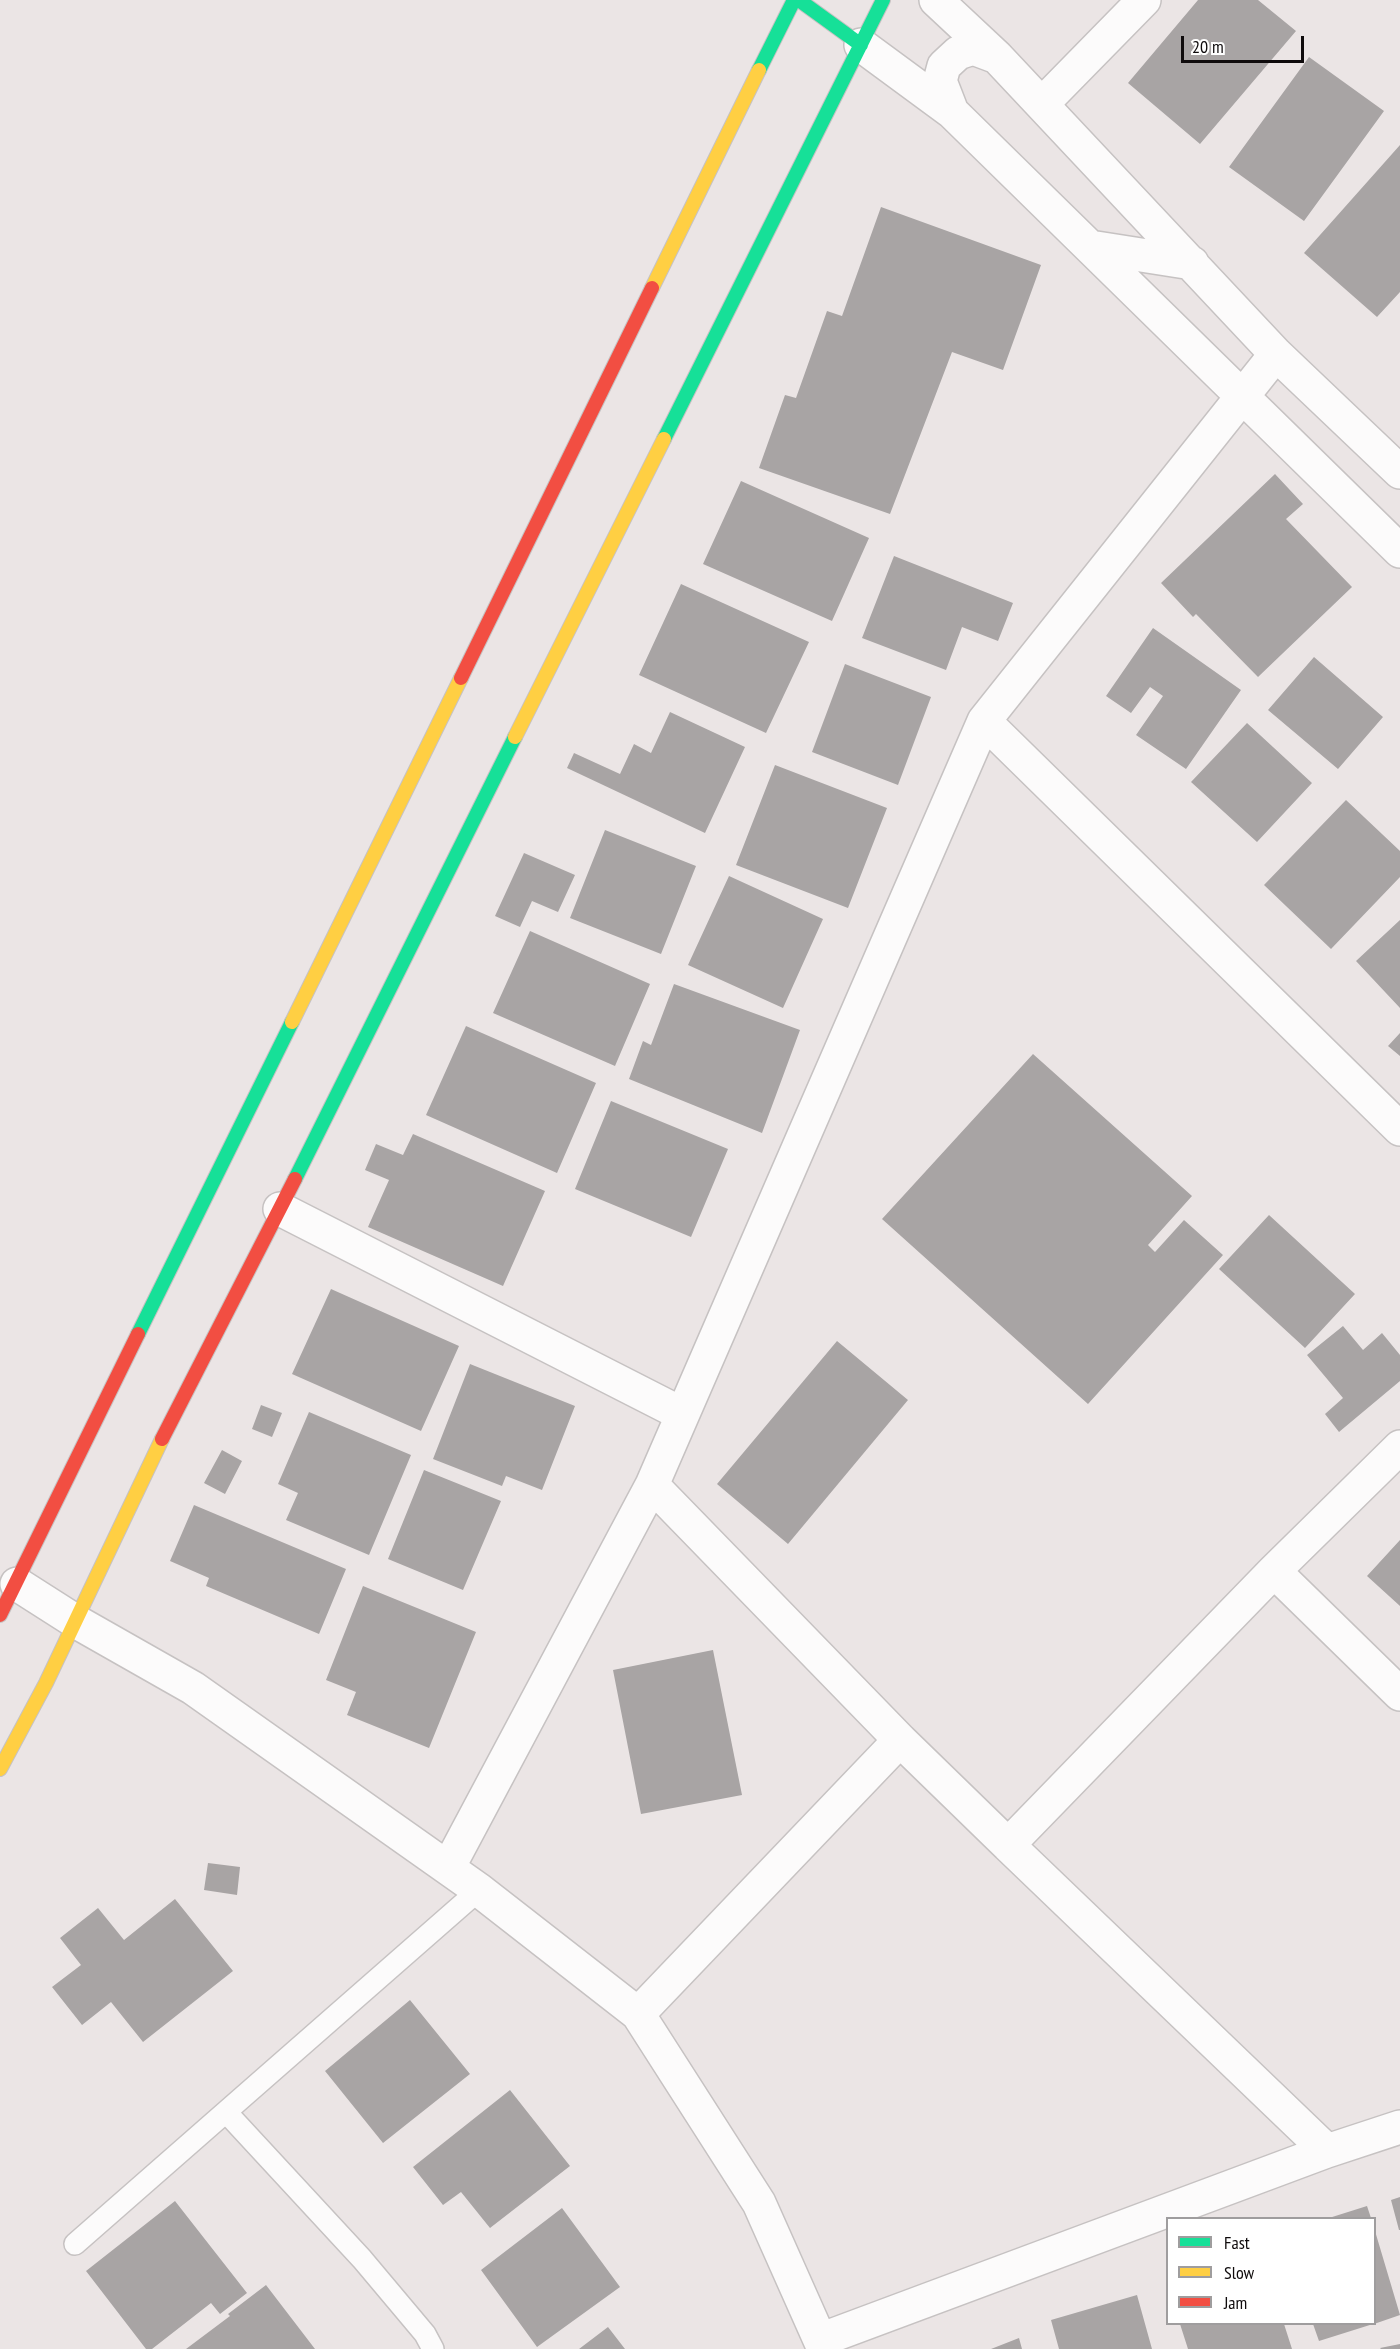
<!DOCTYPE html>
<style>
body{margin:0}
#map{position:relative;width:1400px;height:2349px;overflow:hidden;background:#ebe5e5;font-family:"PT Sans Narrow",sans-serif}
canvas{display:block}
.legend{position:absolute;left:1166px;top:2217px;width:210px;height:108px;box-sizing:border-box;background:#fff;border:2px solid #9f9d9e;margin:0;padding:8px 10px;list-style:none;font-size:18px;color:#0f0b0c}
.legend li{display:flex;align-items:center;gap:12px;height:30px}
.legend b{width:30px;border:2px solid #9f9d9e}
.scale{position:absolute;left:1181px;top:36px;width:123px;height:27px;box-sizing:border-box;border:3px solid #0f0b0c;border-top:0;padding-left:8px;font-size:18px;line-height:21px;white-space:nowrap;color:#0f0b0c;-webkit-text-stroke:4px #fff;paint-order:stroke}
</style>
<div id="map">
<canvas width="1400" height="2349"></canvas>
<ul class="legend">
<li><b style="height:8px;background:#16e098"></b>Fast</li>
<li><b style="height:8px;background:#ffcf43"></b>Slow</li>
<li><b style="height:8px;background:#f24e42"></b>Jam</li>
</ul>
<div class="scale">20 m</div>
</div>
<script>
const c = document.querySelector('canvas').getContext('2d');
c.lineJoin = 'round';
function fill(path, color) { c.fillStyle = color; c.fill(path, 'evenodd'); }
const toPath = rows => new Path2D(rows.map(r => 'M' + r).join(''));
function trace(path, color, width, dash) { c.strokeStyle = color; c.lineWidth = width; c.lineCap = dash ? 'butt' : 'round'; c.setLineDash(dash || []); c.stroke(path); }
const building = toPath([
 [1198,0,1258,0,1296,31,1200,144,1128,83],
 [1309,57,1384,111,1304,221,1229,167],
 [1400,145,1400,292,1377,317,1304,253],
 [881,207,1041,265,1003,370,952,352,890,514,759,468,785,395,796,398,827,311,842,316],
 [1275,474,1303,504,1286,519,1352,587,1258,677,1196,614,1193,617,1161,583],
 [741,481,869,538,832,621,703,564],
 [894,556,1013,603,998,641,962,627,946,670,862,638],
 [681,584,809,642,766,733,639,675],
 [1153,628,1241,690,1186,769,1136,735,1163,696,1150,687,1131,713,1106,696],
 [1314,657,1383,717,1338,769,1268,710],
 [845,664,931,697,898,785,812,752],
 [670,712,745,747,705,833,567,768,574,753,620,774,634,744,651,753],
 [1247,723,1312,783,1257,842,1191,782],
 [775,765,887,808,848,908,736,865],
 [1346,800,1400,851,1400,877,1331,949,1264,885],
 [605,830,696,866,661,954,570,918],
 [524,853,575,875,558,912,532,901,520,927,495,916],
 [729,876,823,919,783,1008,688,965],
 [1400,920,1400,1008,1356,961],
 [530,931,650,984,615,1066,493,1013],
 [674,984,800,1030,762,1133,629,1079,643,1041,651,1045],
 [466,1026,596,1083,557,1173,426,1115],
 [1400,1033,1400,1056,1388,1046],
 [1033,1054,1192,1196,1148,1245,1155,1252,1184,1220,1223,1255,1088,1404,882,1219],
 [611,1101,728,1149,691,1237,575,1189],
 [413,1134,545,1191,503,1286,368,1227,389,1180,365,1170,376,1144,403,1155],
 [1269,1215,1355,1294,1305,1348,1219,1269],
 [331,1289,459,1346,421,1431,292,1374],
 [1343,1326,1363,1350,1382,1333,1400,1355,1400,1381,1339,1432,1325,1414,1343,1398,1307,1355],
 [837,1341,908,1400,788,1544,717,1484],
 [470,1364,575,1406,542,1490,506,1476,502,1486,433,1459],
 [261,1405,282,1413,272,1437,252,1429],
 [309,1412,411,1455,369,1555,286,1520,298,1493,278,1484],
 [222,1450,242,1461,225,1494,204,1483],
 [424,1470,501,1501,463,1590,388,1559],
 [194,1505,346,1569,319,1634,206,1586,209,1578,170,1561],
 [1400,1540,1400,1606,1367,1576],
 [363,1586,476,1632,429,1748,347,1715,356,1692,326,1680],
 [713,1650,742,1795,641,1814,613,1670],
 [208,1863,240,1867,237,1895,204,1890],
 [175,1899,233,1971,143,2042,111,2002,82,2025,52,1987,81,1965,60,1938,98,1908,124,1940],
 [410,2000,470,2074,383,2143,325,2071],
 [510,2090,570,2166,490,2228,461,2192,443,2205,413,2167],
 [1400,2197,1400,2230,1399,2230,1391,2200],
 [175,2201,247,2293,220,2314,211,2303,152,2349,146,2349,86,2271],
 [1367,2206,1371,2218,1329,2218],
 [562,2208,620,2287,537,2347,481,2270],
 [1375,2231,1400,2315,1374,2324,1374,2232],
 [266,2285,315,2349,186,2349,230,2316,228,2314],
 [1137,2295,1152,2349,1059,2349,1051,2320],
 [1180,2324,1284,2324,1292,2349,1188,2349],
 [1313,2324,1373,2324,1319,2341],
 [608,2327,625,2349,579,2349],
 [1019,2338,1022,2349,991,2349],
 [1400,2344,1400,2349,1381,2349,1380,2348]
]);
const lane = toPath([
 [226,2112,362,2259,425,2334,433,2349],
 [75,2244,479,1890]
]);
const street = toPath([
 [936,0,997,57],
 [861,45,952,112],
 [1043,103,1144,0],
 [1090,247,1192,263],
 [1400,472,1276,354,997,57,973,48,958,53,944,66,940,81,952,112,1400,551],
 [984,721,1400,1129],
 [280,1209,682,1414],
 [1400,1447,1274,1571,1400,1694],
 [652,1485,900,1740,1008,1845],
 [1274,1571,1008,1845,1327,2151,1400,2127],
 [17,1584,75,1621,193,1688,479,1890,638,2014,759,2203,824,2349],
 [448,1868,652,1485,984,721,1276,354],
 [638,2014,900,1740],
 [820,2340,1327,2151]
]);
const fast = toPath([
 [799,0,861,45],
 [759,70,794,0],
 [664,439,883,0],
 [295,1179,515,737],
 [138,1334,292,1022]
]);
const slow = toPath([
 [652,288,759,70],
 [515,737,664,439],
 [292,1022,461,678],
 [0,1769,46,1683,162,1439]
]);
const jam = toPath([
 [461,678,652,288],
 [162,1439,295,1179],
 [0,1615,138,1334]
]);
fill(building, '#a8a4a4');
trace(lane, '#c6c2c2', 24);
trace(street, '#c6c2c2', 36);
trace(fast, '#c6c2c2', 16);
trace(slow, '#c6c2c2', 16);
trace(jam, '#c6c2c2', 16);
trace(lane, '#fcfbfb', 21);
trace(street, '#fcfbfb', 33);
trace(fast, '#16e098', 14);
trace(slow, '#ffcf43', 14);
trace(jam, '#f24e42', 14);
</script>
